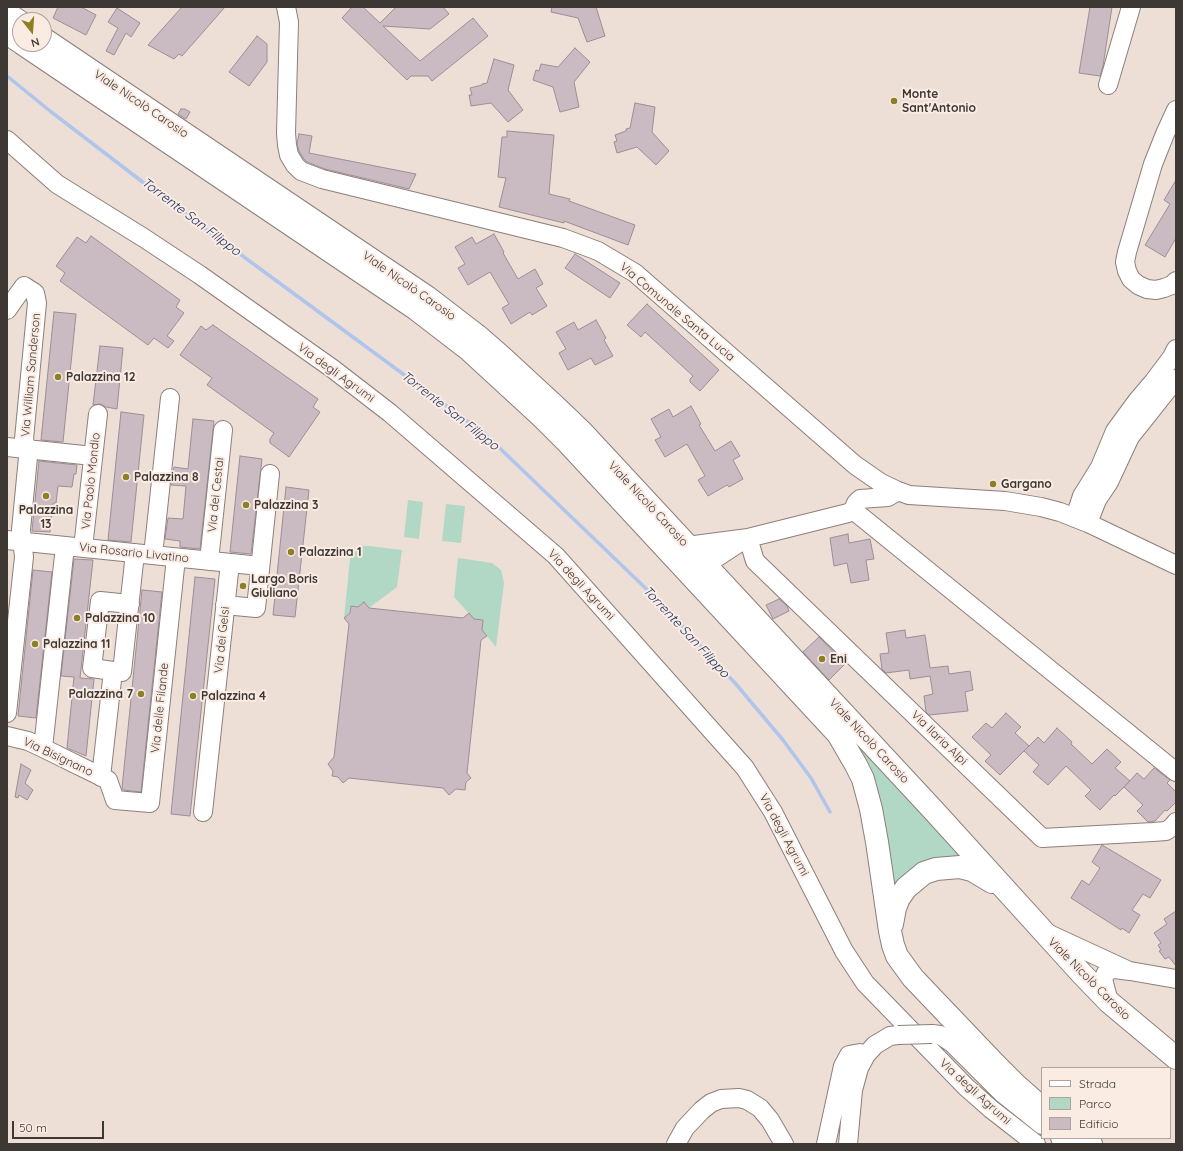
<!DOCTYPE html>
<meta charset="utf-8">
<style>
body{margin:0}
#map{position:relative;width:1183px;height:1151px;overflow:hidden;background:#edded6;font-family:Quicksand,sans-serif}
canvas{display:block}
.frame{position:absolute;inset:0;border:8px solid #3e3835;pointer-events:none}
.legend{position:absolute;left:1041px;top:1067px;width:130px;height:72px;box-sizing:border-box;background:#faebe3;border:1px solid #afa39d;margin:0;padding:5px 7px;list-style:none;font-size:12px;color:#3e3835}
.legend li{display:flex;align-items:center;gap:8px;height:20px}
.legend b{width:20px;border:1px solid #afa39d}
.north{position:absolute;left:12px;top:12px;width:40px;height:40px;box-sizing:border-box;background:#faebe3;border:1px solid #afa39d;border-radius:50%;rotate:163deg;font-size:11px;font-weight:700;line-height:16px;text-align:center;color:#3e3835}
.north::after{content:'';display:block;margin:auto;width:14px;height:18px;background:#8c8027;clip-path:polygon(50% 0,100% 100%,50% 72%,0 100%)}
.scale{position:absolute;left:12px;top:1121px;width:92px;height:18px;box-sizing:border-box;border:2px solid #3e3835;border-top:0;padding-left:5px;font-size:12px;line-height:14px;white-space:nowrap;color:#3e3835;-webkit-text-stroke:3px #faebe3;paint-order:stroke}
</style>
<div id="map">
<canvas width="1183" height="1151"></canvas>
<div class="frame"></div>
<ul class="legend">
<li><b style="height:5px;background:#fff"></b>Strada</li>
<li><b style="height:11px;background:#b1d8c4"></b>Parco</li>
<li><b style="height:11px;background:#cabbc3"></b>Edificio</li>
</ul>
<div class="north">N</div>
<div class="scale">50 m</div>
</div>
<script>
const c = document.querySelector('canvas').getContext('2d');
c.lineJoin = 'round';
function fill(path, color) { c.fillStyle = color; c.fill(path, 'evenodd'); }
const toPath = rows => new Path2D(rows.map(r => 'M' + r).join(''));
function trace(path, color, width, dash) { c.strokeStyle = color; c.lineWidth = width; c.lineCap = dash ? 'butt' : 'round'; c.setLineDash(dash || []); c.stroke(path); }
function write(font, color, halo, rows, align = 'center') {
  c.font = font + ' Quicksand,sans-serif'; c.lineWidth = 4; c.setLineDash([]); c.textBaseline = 'middle'; c.strokeStyle = halo; c.fillStyle = color; for (const [text, x, y, turn = 0] of rows) {
    c.save(); c.translate(x, y); c.rotate((+turn || 0) * Math.PI / 180); c.textAlign = isNaN(turn) ? turn : align; if (halo) c.strokeText(text, 0, 0); c.fillText(text, 0, 0); c.restore();
  }
}
const green = toPath([
 [408,500,423,502,419,539,404,537],
 [446,504,465,506,461,543,442,541],
 [363,546,369,546,402,550,397,587,369,608,364,602,358,607,351,606,350,613,344,618,350,559,353,553],
 [458,558,492,563,501,570,504,583,496,647,482,630,483,620,474,619,454,597],
 [850,731,963,860,893,891]
]);
const stream = toPath([
 [7,76,50,111,153,190,486,435,660,602,735,683,783,740,811,778,830,812]
]);
const building = toPath([
 [58,7,81,7,96,15,86,35,53,18,58,7],
 [182,7,225,7,182,56,179,54,174,59,148,45,182,7],
 [352,7,363,7,380,23,396,7,443,7,449,14,430,29,383,26,420,61,473,18,488,36,432,81,428,76,411,76,407,80,342,18,352,7],
 [552,7,596,7,605,36,587,42,578,18,551,12,552,7],
 [1090,7,1112,7,1103,66,1100,76,1079,73,1090,7],
 [117,8,140,23,131,37,126,33,114,55,106,51,118,28,108,22,117,8],
 [257,36,267,44,267,62,249,86,229,72,257,36],
 [575,48,590,62,574,82,579,107,560,112,553,87,533,80,536,70,539,71,541,64,558,67,575,48],
 [494,59,514,65,508,90,523,110,508,122,491,103,471,106,469,95,472,95,470,88,482,85,482,84,487,83,494,59],
 [635,103,655,107,652,132,669,151,656,165,637,147,617,153,614,142,617,141,615,135,626,131,626,129,630,128,635,103],
 [181,109,185,109,190,112,186,119,178,114,181,109],
 [507,131,554,135,549,194,570,199,569,201,635,225,628,245,564,221,564,223,499,207,506,178,498,177,502,137,507,137,507,131],
 [299,134,312,136,309,153,416,174,409,189,325,169,307,162,303,158,299,151,297,144,299,134],
 [1176,180,1176,238,1165,257,1145,245,1170,204,1164,200,1176,180],
 [494,234,504,252,503,253,518,279,535,269,543,284,536,288,547,306,532,315,530,312,511,324,502,308,509,304,490,272,468,285,458,268,465,264,455,247,472,237,476,244,494,234],
 [91,236,180,300,176,307,184,313,167,336,174,341,168,348,154,338,148,345,60,281,65,273,56,266,77,237,86,243,91,236],
 [575,254,620,283,610,298,565,268,575,254],
 [647,304,719,370,700,391,690,382,690,379,693,376,645,332,641,337,627,325,647,304],
 [54,312,76,314,63,442,41,440,54,312],
 [596,320,606,338,604,340,613,356,595,365,591,358,568,370,559,353,566,349,556,332,574,322,578,330,596,320],
 [213,325,318,399,313,407,320,412,289,457,270,443,270,439,274,433,207,385,212,378,180,355,201,326,206,330,213,325],
 [100,346,123,348,117,409,106,407,100,404,93,405,100,346],
 [691,406,701,424,699,425,715,451,731,441,740,456,733,460,743,479,729,487,727,485,708,496,698,480,705,476,687,444,665,457,655,440,661,437,651,419,669,409,673,417,691,406],
 [121,412,144,415,131,542,108,540,121,412],
 [193,419,214,421,200,549,180,547,180,541,165,539,168,518,183,519,186,486,171,485,174,467,188,469,193,419],
 [240,456,262,459,251,554,230,552,240,456],
 [39,461,77,465,76,474,74,474,72,487,58,486,56,503,53,503,50,532,32,531,39,461],
 [286,487,309,490,295,617,273,615,286,487],
 [848,534,849,543,870,539,874,559,866,560,869,580,851,583,847,563,834,566,830,538,848,534],
 [74,559,93,560,80,678,94,679,86,756,67,748,74,677,61,676,74,559],
 [33,570,52,572,36,718,18,716,33,570],
 [195,577,215,579,190,816,171,814,195,577],
 [142,590,162,592,141,792,123,790,122,788,142,590],
 [779,599,787,606,789,611,773,619,766,605,779,599],
 [364,602,369,608,463,618,469,613,474,619,483,620,482,630,487,636,481,640,467,773,471,778,466,782,465,790,456,789,449,795,443,788,349,778,343,783,338,777,332,776,333,771,328,764,334,757,349,624,344,618,350,613,351,606,358,607,364,602],
 [905,630,906,638,925,635,930,668,948,666,949,674,970,671,973,690,965,692,968,711,929,715,926,712,924,696,933,694,930,676,910,679,909,670,886,673,882,669,880,654,889,653,886,633,905,630],
 [819,637,845,664,829,680,803,652,819,637],
 [1006,713,1021,727,1015,733,1029,746,1000,775,985,761,991,755,972,737,986,723,992,728,1006,713],
 [1057,728,1072,742,1071,744,1092,764,1107,749,1121,762,1115,768,1130,781,1115,796,1114,795,1100,810,1085,796,1091,790,1066,766,1048,785,1033,772,1039,765,1024,751,1038,737,1044,743,1057,728],
 [21,764,31,770,25,783,33,790,27,800,19,795,18,798,15,797,21,764],
 [1154,768,1170,780,1167,783,1176,792,1176,802,1167,811,1165,810,1155,821,1148,822,1137,811,1143,805,1124,787,1137,773,1144,779,1154,768],
 [1102,845,1161,880,1150,898,1143,894,1132,910,1140,915,1129,933,1122,928,1121,930,1071,898,1082,880,1089,885,1100,868,1092,862,1102,845],
 [1176,911,1176,966,1169,957,1165,959,1159,951,1161,950,1158,945,1161,943,1154,933,1167,924,1164,919,1176,911]
]);
const minor = toPath([
 [286,7,289,22,286,133,287,145,289,155,295,165,301,171,322,179,563,238,598,251,635,273,855,465,881,483,898,491,909,495,1005,501,1041,507,1060,512,1088,523,1176,565],
 [1108,85,1131,7],
 [1176,110,1165,134,1153,164,1127,252,1125,262,1127,271,1131,279,1138,285,1147,289,1156,290,1164,288,1172,285,1176,281],
 [7,140,57,184,144,238,200,275,333,369,390,413,556,556,745,768,773,812,844,951,865,983,966,1087,991,1109,1036,1144],
 [7,310,24,286,35,293,37,303,24,439,28,457,21,530,24,557,7,713],
 [7,447,93,456],
 [853,510,1176,772],
 [1075,517,1082,496,1100,467,1115,431,1137,401,1154,381,1172,357,1176,349],
 [1088,523,1097,500,1109,482,1130,437,1176,379],
 [748,538,755,561,1042,838,1153,832,1166,831,1172,827,1176,822],
 [7,540,260,566],
 [687,546,748,538,848,513,853,510,856,503,860,499,888,497,898,491],
 [83,548,98,414],
 [153,555,170,398],
 [209,561,223,430],
 [697,575,713,560,739,543,741,540],
 [225,605,256,608,270,474],
 [113,671,92,668,100,601,130,604],
 [7,736,28,741,43,748,108,780,115,800,150,803,176,558],
 [43,748,65,546],
 [101,777,113,671,122,672,135,553],
 [203,812,230,563],
 [1047,933,1127,970],
 [1109,1002,1103,979,1106,973,1110,970,1115,969,1130,971,1176,979],
 [932,1034,940,1035,952,1043,1002,1093,1042,1125],
 [1060,1138,1068,1144],
 [676,1144,685,1128,702,1110,711,1103,721,1099,739,1098,747,1100,760,1108,770,1120,784,1144],
 [826,1144,843,1066,849,1055,860,1053,866,1055],
 [848,1144,853,1090,859,1068,866,1055,875,1045,890,1036,898,1035]
]);
const major = toPath([
 [7,13,20,22],
 [7,33,20,42],
 [44,39,427,297,479,337,503,358,555,406,582,432,935,812,1082,974,1109,1002,1176,1058],
 [23,44,416,309,468,349,543,418,568,443,838,734,856,765,863,779,871,809,877,842,890,931,893,945,897,956,913,978,995,1064,1016,1085,1042,1108],
 [892,924,895,908,899,898,906,888,924,873,936,869,960,867,972,870,992,882],
 [1082,1138,1091,1144]
]);
const minorBridge = toPath([
 [898,1035,932,1034]
]);
const markers = [
 [894,101,4,"#8c8027"],
 [58,377,4,"#8c8027"],
 [126,477,4,"#8c8027"],
 [993,484,4,"#8c8027"],
 [46,496,4,"#8c8027"],
 [246,505,4,"#8c8027"],
 [291,552,4,"#8c8027"],
 [243,586,4,"#8c8027"],
 [77,618,4,"#8c8027"],
 [35,644,4,"#8c8027"],
 [822,659,4,"#8c8027"],
 [141,694,4,"#8c8027"],
 [193,696,4,"#8c8027"]
];
const poiNames = [
 ["Monte",902,94],
 ["Sant'Antonio",902,108],
 ["Palazzina 12",66,377],
 ["Palazzina 8",134,477],
 ["Gargano",1001,484],
 ["Palazzina 3",254,505],
 ["Palazzina",46,510,"center"],
 ["13",46,524,"center"],
 ["Palazzina 1",299,552],
 ["Largo Boris",251,579],
 ["Giuliano",251,593],
 ["Palazzina 10",85,618],
 ["Palazzina 11",43,644],
 ["Eni",830,659],
 ["Palazzina 7",133,694,"right"],
 ["Palazzina 4",201,696]
];
const streetNames = [
 ["Viale Nicolò Carosio",141,104,34],
 ["Viale Nicolò Carosio",409,286,35],
 ["Via Comunale Santa Lucia",677,312,40],
 ["Via degli Agrumi",336,373,36],
 ["Via William Sanderson",31,375,-85],
 ["Via Paolo Mondio",91,481,-84],
 ["Via dei Cestai",216,495,-84],
 ["Viale Nicolò Carosio",648,504,47],
 ["Via Rosario Livatino",134,553,6],
 ["Via degli Agrumi",581,585,47],
 ["Via dei Gelsi",222,640,-84],
 ["Via delle Filande",160,708,-84],
 ["Via Ilaria Alpi",939,738,44],
 ["Viale Nicolò Carosio",869,741,47],
 ["Via Bisignano",58,757,25],
 ["Via degli Agrumi",784,835,62],
 ["Viale Nicolò Carosio",1089,979,45],
 ["Via degli Agrumi",975,1092,42]
];
const waterNames = [
 ["Torrente San Filippo",191,217,37],
 ["Torrente San Filippo",450,411,38],
 ["Torrente San Filippo",686,632,47]
];
fill(green, '#b1d8c4');
trace(stream, '#afc5ec', 3.5);
fill(building, '#cabbc3');
trace(building, '#9c8e95', 1);
trace(minor, '#8d7f79', 20);
trace(major, '#8d7f79', 24);
trace(minor, '#fff', 18);
trace(major, '#fff', 22);
trace(minorBridge, '#8d7f79', 20, []);
trace(minorBridge, '#fff', 18);
for (const [x, y, r, color] of markers) { const dot = new Path2D(); dot.arc(x, y, r, 0, 2 * Math.PI); c.fillStyle = color; c.fill(dot); trace(dot, '#faebe3', 1.5); }
write('bold 12px', '#3e3835', '#faebe3', poiNames, 'left');
write('12px', '#3e3835', '#faebe3', streetNames);
write('italic 13px', '#1c3666', '#faebe3', waterNames);
</script>
